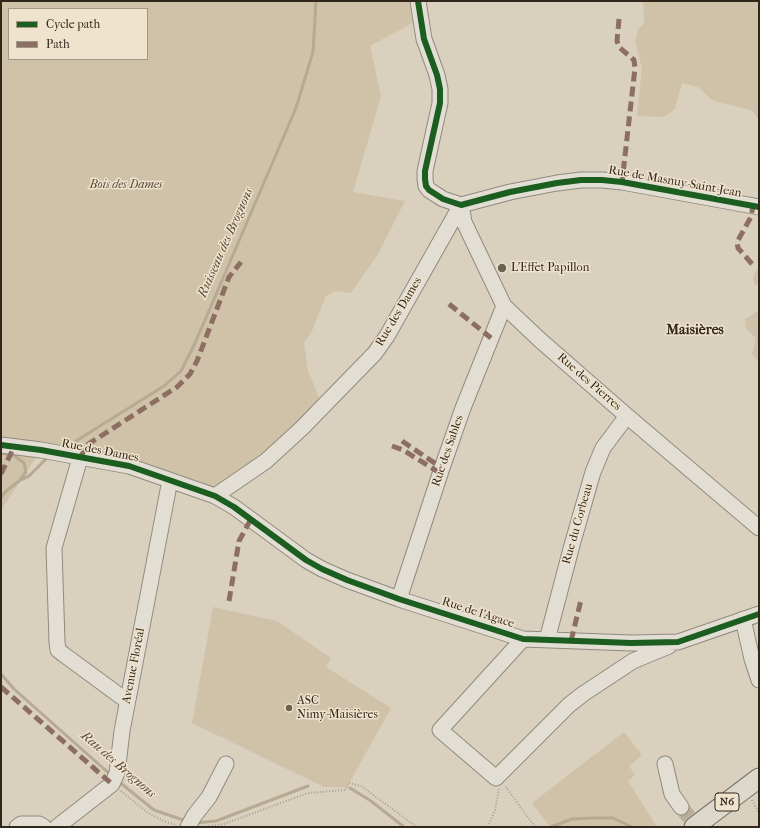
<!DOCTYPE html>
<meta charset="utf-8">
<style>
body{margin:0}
#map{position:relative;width:760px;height:828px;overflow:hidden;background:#dad0be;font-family:"IM FELL French Canon",serif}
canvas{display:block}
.frame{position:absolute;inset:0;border:2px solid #31271b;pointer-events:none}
.legend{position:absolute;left:8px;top:8px;width:140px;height:52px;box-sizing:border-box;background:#efe3cd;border:1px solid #a39886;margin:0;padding:5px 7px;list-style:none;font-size:12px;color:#31271b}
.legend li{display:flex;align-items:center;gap:8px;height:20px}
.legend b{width:20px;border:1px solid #a39886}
</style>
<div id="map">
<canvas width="760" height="828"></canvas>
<div class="frame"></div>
<ul class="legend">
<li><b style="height:5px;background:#1b5e20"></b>Cycle path</li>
<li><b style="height:5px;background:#8d6e63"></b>Path</li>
</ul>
</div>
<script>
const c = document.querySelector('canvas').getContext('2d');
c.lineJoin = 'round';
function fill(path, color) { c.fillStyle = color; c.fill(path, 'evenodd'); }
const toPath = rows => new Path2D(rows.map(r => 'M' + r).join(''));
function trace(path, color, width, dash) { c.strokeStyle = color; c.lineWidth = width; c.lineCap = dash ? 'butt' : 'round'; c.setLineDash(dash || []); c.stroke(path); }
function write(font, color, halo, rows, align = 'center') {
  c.font = font + ' "IM FELL French Canon",serif'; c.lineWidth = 3; c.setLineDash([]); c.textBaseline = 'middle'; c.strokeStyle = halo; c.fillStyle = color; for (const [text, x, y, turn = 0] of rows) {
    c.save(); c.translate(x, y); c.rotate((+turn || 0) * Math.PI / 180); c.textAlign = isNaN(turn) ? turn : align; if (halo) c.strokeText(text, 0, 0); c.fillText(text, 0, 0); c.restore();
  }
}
const green = toPath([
 [1,1,412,1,416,21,370,46,381,96,353,192,405,201,378,254,351,293,335,291,326,296,312,331,304,343,308,371,323,407,215,496,41,450,1,510],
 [9,9,147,9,147,59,9,59],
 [643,1,759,1,759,121,753,111,712,100,698,87,682,83,675,109,664,117,637,116,642,68,635,41,638,29,644,24],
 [759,269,759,286,754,284,753,277,756,271],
 [756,312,759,312,759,362,752,354,756,338,746,329,745,319],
 [213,607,277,621,331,658,326,667,391,708,347,787,324,787,192,723],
 [624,732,642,755,629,766,635,775,628,781,657,827,550,827,532,803]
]);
const stream = toPath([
 [76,441,164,386,181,371,196,341,296,108,313,52,316,1],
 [1,453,15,456,24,463,26,472,20,480],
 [1,498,5,492,19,481,29,476,47,458],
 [1,674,14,689,112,776],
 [118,781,154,810,186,821],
 [350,788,371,801,404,827],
 [195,823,216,821,308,786],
 [551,827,572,819,591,818,613,818,632,827]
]);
const minorTunnel = toPath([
 [681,807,689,817]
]);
const path = toPath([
 [506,787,535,827],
 [121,791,148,813,166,822,176,825],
 [752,800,759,813],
 [203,827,224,824,308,793,345,790,349,783,361,786,417,827],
 [488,827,495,810,499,789]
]);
const minor = toPath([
 [418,1,424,39,437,75,440,89,440,103,425,171,425,179,426,186,429,190,443,199,461,205,510,192,557,183,581,180,602,180,622,182,759,207],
 [461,205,464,222,504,306,540,340,627,416,759,528],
 [1,445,41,450,129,466,215,496,234,507,306,560,322,569,347,580,399,599,523,639,631,643,678,642,759,614],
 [80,458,54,548,57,642,58,650,63,654,127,701],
 [215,496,266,461,302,428,375,353,387,336,461,205],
 [399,599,442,468,463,408,504,306],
 [743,619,752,659,759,680],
 [523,639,440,730,496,778,569,705,583,694,633,661,669,646],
 [547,640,572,545,593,472,603,448,627,416],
 [665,764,672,794,681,807],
 [17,827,21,824,39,824,44,827],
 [57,827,112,784,117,773,122,731,170,480],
 [188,827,194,816,209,797,226,764]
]);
const major = toPath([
 [694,827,759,778]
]);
const quiet = toPath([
 [619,19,617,41,619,47,634,60,635,68,622,182],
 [752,264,738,248,737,242,751,217,753,206],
 [449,304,491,338],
 [402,441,442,468],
 [392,446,403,450,440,473],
 [80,458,87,445,177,387,190,374,197,361,229,277,241,262],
 [1,474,14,447],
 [229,601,239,541,251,519],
 [571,641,581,600],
 [1,687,112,784]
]);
const cycleway = toPath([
 [418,1,424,39,437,75,440,89,440,103,425,171,425,179,426,186,429,190,443,199,461,205,510,192,557,183,581,180,602,180,622,182,759,207],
 [1,445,41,450,129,466,215,496,234,507,306,560,322,569,347,580,399,599,523,639,631,643,678,642,759,614]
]);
const markers = [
 [502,268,5,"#6c6254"],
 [289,708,4,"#6c6254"]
];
const shields = [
 [727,802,24]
];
const shieldNames = [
 ["N6",727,802]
];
const streetNames = [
 ["Rue de Masnuy-Saint-Jean",675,182,10],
 ["Rue des Dames",399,312,-59],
 ["Rue des Pierres",589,382,41],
 ["Rue des Dames",100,451,11],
 ["Rue des Sables",448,451,-71],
 ["Rue du Corbeau",578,524,-74],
 ["Rue de l'Agace",478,613,18],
 ["Avenue Floréal",134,666,-79]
];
const parkNames = [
 ["Bois des Dames",126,185]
];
const poiNames = [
 ["L’Effet Papillon",511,268],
 ["ASC",297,701],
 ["Nimy-Maisières",297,715]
];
const waterNames = [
 ["Ruisseau des Brognons",226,243,-66],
 ["Rau des Brognons",118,765,41]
];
const quarterNames = [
 ["Maisières",695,331]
];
fill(green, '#d0c2a9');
trace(stream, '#b7aa92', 3);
trace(minorTunnel, '#b8ae9d', 15, [15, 8]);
trace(minor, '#918a7e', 17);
trace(major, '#797268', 21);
trace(path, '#a49f96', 2, [1, 2]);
trace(minor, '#e2ded4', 15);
trace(major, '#ddd8cc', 19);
trace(quiet, '#8d6e63', 5, [10, 5]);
trace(cycleway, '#1b5e20', 6);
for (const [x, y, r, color] of markers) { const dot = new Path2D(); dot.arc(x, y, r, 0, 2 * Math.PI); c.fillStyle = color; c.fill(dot); trace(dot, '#efe3cd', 1.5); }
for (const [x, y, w] of shields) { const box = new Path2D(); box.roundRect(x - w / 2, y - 9, w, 18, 3); c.fillStyle = '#efe3cd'; c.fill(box); trace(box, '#31271b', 1); }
write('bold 11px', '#31271b', null, shieldNames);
write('12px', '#31271b', '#efe3cd', streetNames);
write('italic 12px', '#564b3a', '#efe3cd', parkNames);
write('12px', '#31271b', '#efe3cd', poiNames, 'left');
write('italic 13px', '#554939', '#efe3cd', waterNames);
write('bold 14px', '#31271b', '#efe3cd', quarterNames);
</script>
